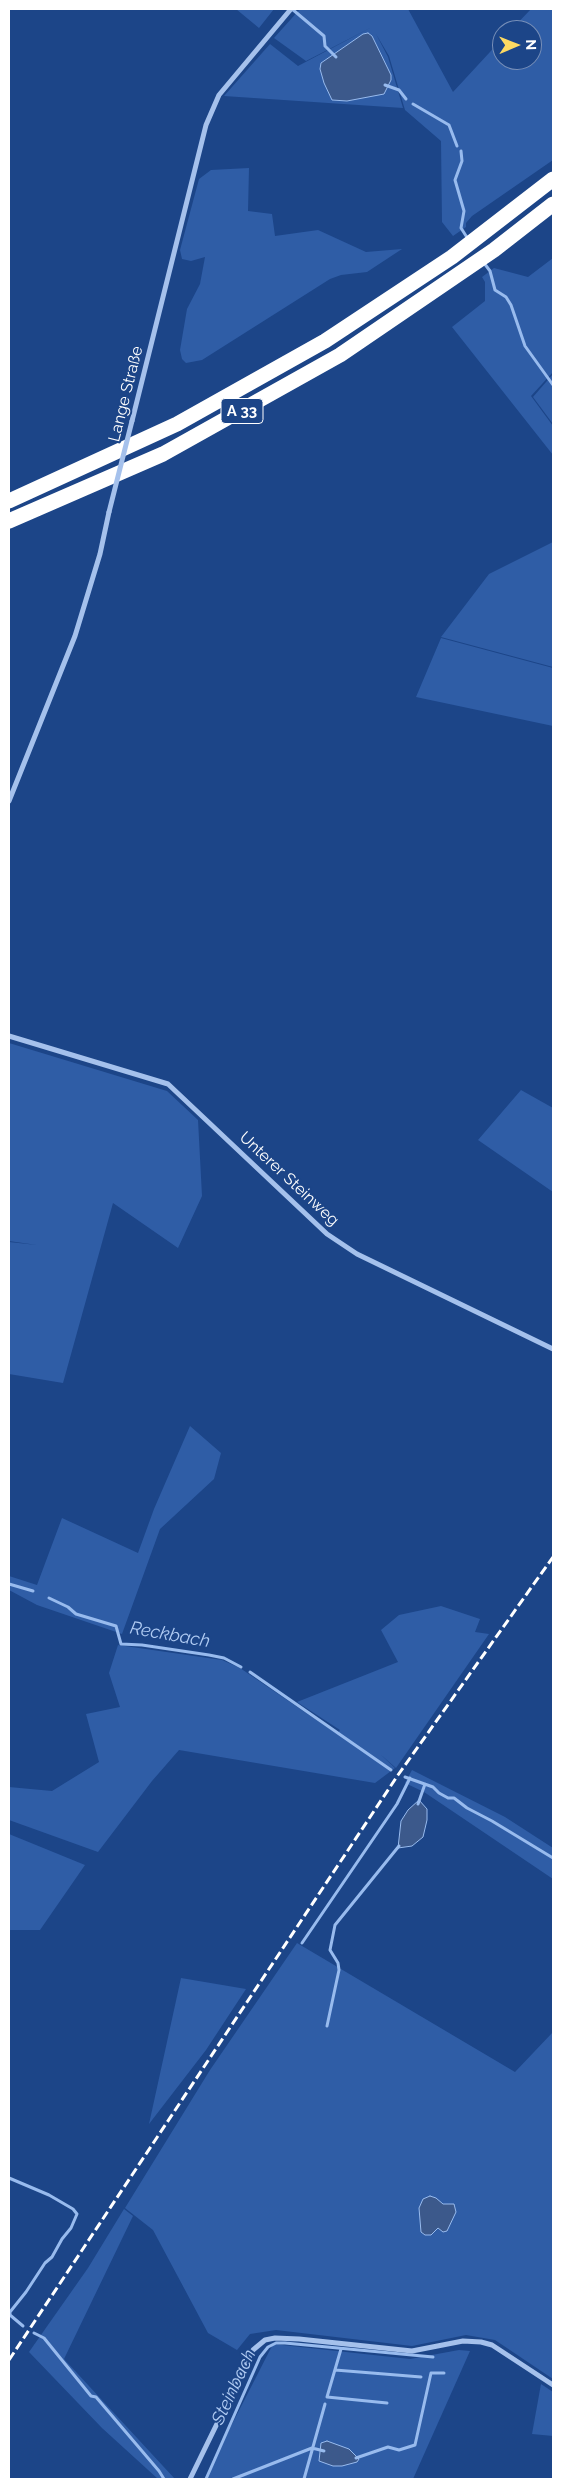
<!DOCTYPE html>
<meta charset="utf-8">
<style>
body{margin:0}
#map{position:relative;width:562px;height:2488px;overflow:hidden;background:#1c4588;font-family:Raleway,sans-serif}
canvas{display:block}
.frame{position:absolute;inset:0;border:10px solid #fff;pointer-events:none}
.north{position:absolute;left:492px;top:20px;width:50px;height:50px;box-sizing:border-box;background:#1c4588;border:1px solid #778fb8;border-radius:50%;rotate:89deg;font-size:14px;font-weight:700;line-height:20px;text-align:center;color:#fff}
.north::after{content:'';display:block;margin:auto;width:18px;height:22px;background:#fcd962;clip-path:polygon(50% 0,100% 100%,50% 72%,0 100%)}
</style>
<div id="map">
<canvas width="562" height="2488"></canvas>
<div class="frame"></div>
<div class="north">N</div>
</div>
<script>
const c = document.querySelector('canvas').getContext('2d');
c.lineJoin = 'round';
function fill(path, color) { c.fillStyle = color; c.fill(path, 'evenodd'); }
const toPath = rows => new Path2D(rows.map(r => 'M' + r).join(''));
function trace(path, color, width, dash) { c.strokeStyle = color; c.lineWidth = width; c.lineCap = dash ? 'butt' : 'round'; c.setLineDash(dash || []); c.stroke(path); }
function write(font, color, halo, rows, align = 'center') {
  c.font = font + ' Raleway,sans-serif'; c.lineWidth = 4; c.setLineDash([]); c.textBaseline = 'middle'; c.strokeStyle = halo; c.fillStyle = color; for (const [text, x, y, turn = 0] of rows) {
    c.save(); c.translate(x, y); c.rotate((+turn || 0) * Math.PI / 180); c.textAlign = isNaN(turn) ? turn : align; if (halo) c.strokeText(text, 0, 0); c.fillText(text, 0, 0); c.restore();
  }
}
const green = toPath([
 [236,9,274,9,259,28],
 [300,9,408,9,453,92,502,39,502,60,532,60,532,30,511,30,531,9,553,9,553,160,472,216,466,223,466,227,453,236,442,222,441,141,405,110,389,56,376,34,388,57,403,108,224,96,270,44,298,66,372,27,306,61,274,38],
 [366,33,372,36,391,75,321,63],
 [249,168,248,211,272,214,275,236,318,230,366,252,402,249,367,272,341,275,330,279,202,360,186,363,182,359,180,350,187,309,200,284,205,257,191,261,182,259,180,250,199,179,211,170],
 [553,258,553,372,531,396,553,426,553,455,452,327,485,301,485,282,482,277,494,268,528,277],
 [553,374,553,424,533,397],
 [553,542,553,667,441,637,489,574],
 [441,638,553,668,553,726,416,697],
 [9,1043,167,1091,198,1120,202,1196,178,1248,113,1203,63,1383,9,1374,9,1242,37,1245,9,1241],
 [521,1090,553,1108,553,1192,478,1140],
 [190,1426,221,1453,214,1479,160,1529,122,1634,37,1605,9,1590,9,1576,37,1585,62,1518,138,1553,154,1509],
 [441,1606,480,1619,475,1632,489,1634,396,1768,380,1754,395,1768,375,1783,179,1750,152,1781,98,1852,9,1820,9,1787,52,1791,99,1762,86,1714,120,1707,109,1673,118,1645,222,1660,240,1668,337,1734,340,1730,297,1702,398,1662,381,1630,399,1615],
 [412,1770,505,1817,553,1848,553,1879,424,1792,405,1783],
 [9,1834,85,1865,40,1930,9,1930],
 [297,1943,515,2072,553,2032,553,2379,495,2340,466,2335,412,2346,276,2330,250,2334,237,2350,208,2333,153,2230,125,2208,210,2070],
 [181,1978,246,1989,206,2050,149,2124],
 [124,2209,133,2216,64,2359,175,2479,158,2479,102,2428,29,2352,88,2268],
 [273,2344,410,2359,459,2350,470,2351,413,2479,204,2479],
 [541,2384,553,2392,553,2436,532,2434]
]);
const water = toPath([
 [368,33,372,36,391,75,391,80,384,94,347,101,332,100,324,83,320,69,321,63,363,34,368,33],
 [419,1800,427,1809,427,1820,423,1837,412,1846,398,1848,401,1821,408,1810,419,1800],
 [430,2196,436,2198,443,2204,454,2204,456,2212,447,2231,443,2232,438,2228,431,2235,425,2235,421,2232,419,2208,423,2199,430,2196],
 [327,2441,349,2449,359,2459,357,2462,342,2466,333,2466,319,2461,321,2443,327,2441]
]);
const stream = toPath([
 [292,9,324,36,325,46,336,57],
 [385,85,399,90,406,99],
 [413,104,449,125,457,146],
 [461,151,462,161,455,180,464,211,461,228,468,239],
 [484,263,490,271,495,290,506,297,511,305,525,346,553,385],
 [9,1584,33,1591],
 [49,1598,68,1607,76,1614,116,1626,121,1644,142,1645,209,1655,224,1658,241,1667],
 [250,1672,391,1770],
 [405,1777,433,1787,439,1793,448,1798,454,1798,467,1808,492,1821,553,1858],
 [418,1804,425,1784],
 [302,1943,397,1804,410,1778],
 [327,2026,339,1970,338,1963,330,1950,335,1925,399,1846],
 [9,2178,49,2195,73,2209,77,2214,71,2228,62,2239,52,2257,45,2263,26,2292,10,2312,10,2315,23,2326],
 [34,2333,44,2338,91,2396,96,2397,159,2471,164,2479],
 [341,2349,327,2397,387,2403],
 [335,2370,421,2377],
 [356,2458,388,2447,399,2450,415,2445,431,2373,444,2373],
 [206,2479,260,2357,268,2347,276,2343,285,2343,433,2357],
 [233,2479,312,2448,324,2451],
 [304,2479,325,2404]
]);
const minor = toPath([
 [132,421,206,125,219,95,291,9],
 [9,801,75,636,100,554,109,512],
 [9,1036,168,1084,327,1234,357,1254,553,1349],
 [190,2479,253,2350,265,2340,275,2338,299,2339,412,2351,463,2341,481,2342,492,2345,553,2385]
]);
const motorway = toPath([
 [9,501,177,424,325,341,452,257,553,179],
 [9,521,163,454,340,355,494,250,553,204]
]);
const rail = toPath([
 [9,2360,398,1775,553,1557]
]);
const minorBridge = toPath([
 [109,512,132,421]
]);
const shields = [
 [242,411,42]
];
const shieldNames = [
 ["A 33",242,411]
];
const streetNames = [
 ["Lange Straße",126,394,-76],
 ["Unterer Steinweg",289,1179,43]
];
const waterNames = [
 ["Reckbach",170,1635,10],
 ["Steinbach",234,2387,-65]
];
fill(green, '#2f5da6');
fill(water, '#3c598b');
trace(water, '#98bbee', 1);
trace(stream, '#98bbee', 3);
trace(minor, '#a5c1ec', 5);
trace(motorway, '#fff', 15);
trace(rail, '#fff', 3, [9, 4]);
trace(minorBridge, '#a5c1ec', 5);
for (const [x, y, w] of shields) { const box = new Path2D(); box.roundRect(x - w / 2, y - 12.5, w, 25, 4); c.fillStyle = '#1c4588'; c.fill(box); trace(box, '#fff', 1); }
write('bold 15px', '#fff', null, shieldNames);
write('16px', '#fff', '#1c4588', streetNames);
write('italic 18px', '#b0cbf3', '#1c4588', waterNames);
</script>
